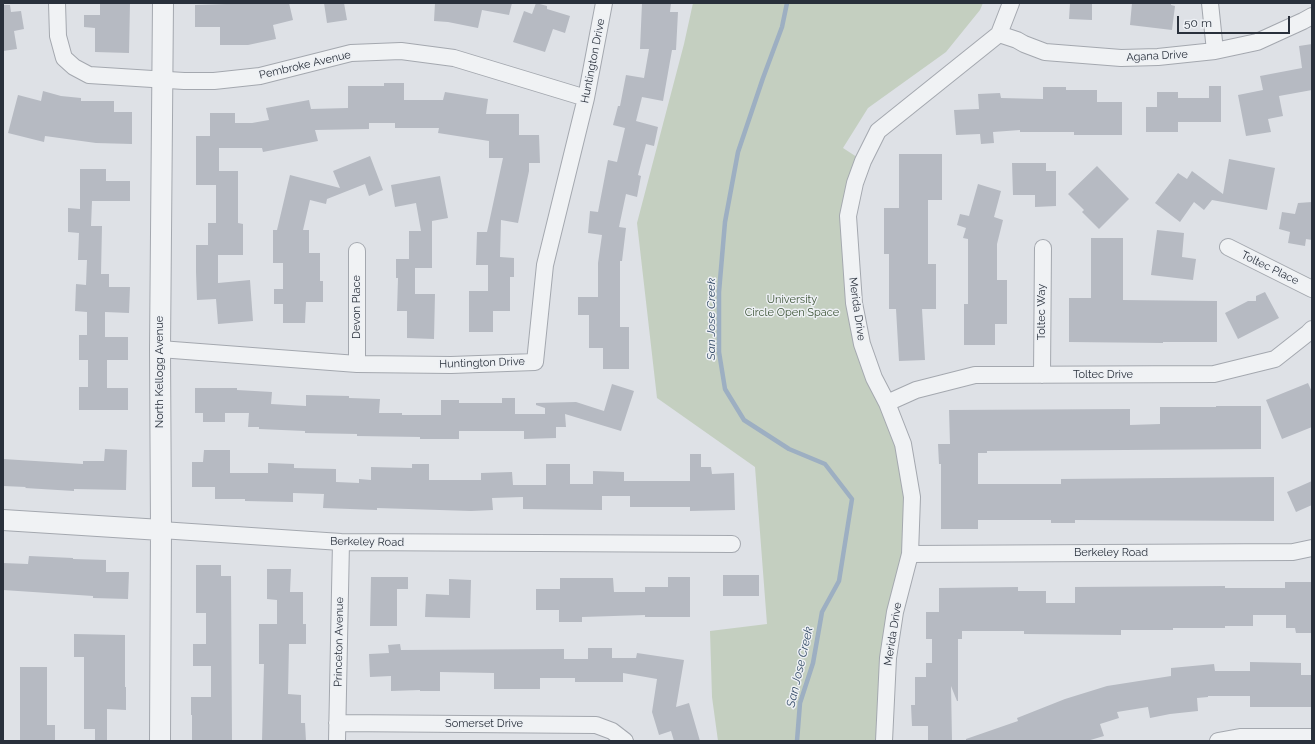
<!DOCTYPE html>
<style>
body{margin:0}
#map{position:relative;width:1315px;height:744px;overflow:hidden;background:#dee1e6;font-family:Raleway,sans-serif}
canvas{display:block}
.frame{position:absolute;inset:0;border:4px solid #29303b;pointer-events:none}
.scale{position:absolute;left:1177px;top:16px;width:113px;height:18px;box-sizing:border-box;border:2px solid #29303b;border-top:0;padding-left:5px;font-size:12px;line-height:14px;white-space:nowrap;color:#29303b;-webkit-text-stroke:3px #edf0f4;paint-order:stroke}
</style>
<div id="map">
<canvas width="1315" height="744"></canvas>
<div class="frame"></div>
<div class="scale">50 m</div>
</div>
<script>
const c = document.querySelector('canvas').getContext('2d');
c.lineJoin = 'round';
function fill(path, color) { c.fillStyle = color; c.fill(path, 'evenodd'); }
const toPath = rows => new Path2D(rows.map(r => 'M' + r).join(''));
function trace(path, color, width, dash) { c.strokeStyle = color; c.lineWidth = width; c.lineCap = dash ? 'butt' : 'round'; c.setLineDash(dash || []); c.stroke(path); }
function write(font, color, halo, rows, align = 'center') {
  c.font = font + ' Raleway,sans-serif'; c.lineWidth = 3; c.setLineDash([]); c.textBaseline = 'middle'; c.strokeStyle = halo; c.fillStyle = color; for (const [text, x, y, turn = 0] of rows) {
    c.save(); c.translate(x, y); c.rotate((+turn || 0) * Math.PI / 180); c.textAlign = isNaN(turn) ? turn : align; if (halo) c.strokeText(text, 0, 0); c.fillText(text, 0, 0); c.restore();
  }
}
const green = toPath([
 [693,3,983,3,980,10,946,52,868,108,843,148,863,161,855,183,854,303,874,378,912,497,884,741,718,741,712,697,710,631,767,624,755,467,657,398,637,223,684,44]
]);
const stream = toPath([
 [787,3,782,27,763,78,738,152,725,222,719,292,719,352,725,389,744,420,789,449,825,464,852,499,839,581,822,612,813,663,800,703,797,741]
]);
const building = toPath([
 [100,3,130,3,129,53,95,52,95,28,84,27,84,15,100,15],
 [257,3,289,3,293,20,273,25,276,39,248,45,220,45,220,27,195,27,195,5],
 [324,3,344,3,347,20,327,23],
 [435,3,512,3,509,15,482,10,478,28,448,22,434,21],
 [536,3,547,6,547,9,570,16,565,33,553,29,545,52,513,42,524,11,532,14],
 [642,3,671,3,670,12,678,12,676,50,672,50,663,101,642,97,636,121,658,127,654,146,646,144,638,175,641,176,637,197,626,194,619,227,626,228,622,261,620,261,620,327,629,327,629,369,603,369,603,348,589,348,589,315,578,315,578,297,598,297,598,263,602,235,588,233,590,211,598,212,608,160,617,162,625,128,613,125,618,106,620,106,626,75,644,78,649,49,640,49],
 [1070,3,1092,3,1092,20,1069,19],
 [1132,3,1171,3,1171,5,1175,6,1172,30,1130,25],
 [3,5,10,5,11,12,21,11,24,29,14,31,17,49,3,51],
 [1312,44,1312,90,1279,96,1283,116,1268,119,1271,132,1246,136,1238,95,1263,90,1260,76,1302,68,1299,46],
 [384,83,404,83,404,100,443,100,445,92,488,99,486,114,519,114,519,135,539,135,540,163,529,163,529,171,518,223,501,220,500,257,514,258,514,277,510,277,510,311,493,311,493,332,469,332,469,291,488,291,488,265,476,265,477,232,487,232,503,158,489,158,489,141,438,133,439,128,395,128,395,123,369,123,369,129,315,130,318,141,263,152,262,148,219,148,219,171,238,171,238,223,243,224,243,255,218,255,218,283,250,280,253,321,218,324,216,299,197,300,196,272,196,245,208,245,208,223,216,223,216,185,196,185,196,136,210,136,210,113,235,113,235,123,252,123,269,120,266,108,309,100,311,109,348,108,348,86,384,86],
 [1209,86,1221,86,1221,122,1178,122,1178,132,1146,132,1146,107,1157,107,1157,92,1178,92,1178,98,1209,98],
 [1043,87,1066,87,1066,90,1097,90,1097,102,1122,102,1122,135,1074,135,1074,132,1020,132,1020,130,993,132,994,143,981,144,980,134,956,135,954,110,979,109,978,94,1000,93,1001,98,1043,99],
 [43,91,61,96,81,98,81,101,114,101,114,112,132,112,132,144,96,143,45,136,44,142,8,133,18,95,41,101],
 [899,154,942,154,942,200,928,200,928,264,936,264,936,309,922,309,925,360,899,361,896,309,889,309,889,254,884,254,884,208,899,208],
 [370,156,383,190,369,196,365,184,327,199,326,204,310,200,303,230,309,230,309,253,320,253,320,281,323,281,323,302,306,302,305,323,283,323,283,304,274,304,274,289,283,289,283,263,273,263,273,230,277,230,290,175,340,188,333,171],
 [1229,159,1275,168,1267,210,1212,200,1204,210,1194,202,1180,222,1155,203,1178,173,1187,179,1192,171,1223,194],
 [1012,163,1046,163,1046,171,1056,171,1056,206,1035,207,1035,195,1013,195],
 [1097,166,1129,199,1099,229,1082,212,1084,210,1068,194],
 [80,169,106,169,106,181,130,181,130,201,92,201,91,226,102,226,101,274,109,274,109,287,130,287,129,313,105,312,105,337,128,337,128,360,107,360,107,388,128,388,128,410,79,410,79,387,88,387,88,360,79,360,79,335,87,335,87,312,75,311,76,284,86,285,87,260,78,260,79,233,68,232,68,208,80,209],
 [440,176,448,218,432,221,432,268,415,268,415,294,435,294,434,339,407,338,407,311,397,311,398,278,396,278,396,259,409,259,409,231,421,231,416,203,395,207,391,185],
 [978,184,1001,191,994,217,1003,220,997,244,997,280,1007,280,1007,324,995,324,995,345,964,345,964,304,968,304,968,239,963,238,966,228,957,225,960,214,969,216],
 [1312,202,1312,240,1306,239,1305,246,1288,243,1290,232,1279,229,1282,212,1295,214,1298,203],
 [1157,230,1184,233,1182,257,1196,259,1193,280,1151,275],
 [1091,238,1123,238,1123,300,1217,301,1217,342,1163,342,1163,343,1069,342,1069,298,1091,298],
 [1265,292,1279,318,1238,339,1225,313,1248,301,1256,301,1256,296],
 [1308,383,1312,392,1312,427,1282,439,1266,400],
 [612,384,634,391,621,431,565,414,566,427,556,427,556,438,524,439,524,431,459,431,459,439,420,439,420,437,357,436,357,434,305,433,305,431,259,429,259,427,248,427,249,413,225,413,225,422,203,422,203,413,195,413,195,388,237,388,237,390,272,392,271,404,306,406,306,395,349,396,349,398,380,399,379,413,402,413,402,415,441,415,441,400,459,400,459,403,502,403,502,398,515,398,515,414,545,414,545,408,536,405,536,403,576,402,604,411],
 [1216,406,1261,406,1261,449,987,451,987,453,978,453,978,484,1061,484,1061,479,1274,477,1274,521,1075,520,1075,523,1051,523,1051,520,978,520,978,529,941,529,941,464,939,464,938,444,950,444,949,410,1130,409,1130,425,1160,424,1160,407,1216,407],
 [105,449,127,450,126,490,74,489,74,491,25,488,26,487,3,486,3,459,83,464,83,461,104,461],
 [204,450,230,450,230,473,268,473,268,463,294,464,294,468,336,469,336,482,359,483,359,479,371,480,371,467,412,468,412,464,429,464,429,480,481,480,481,473,512,472,513,485,546,485,546,464,570,464,570,484,593,484,593,471,624,472,624,481,690,481,690,454,701,454,701,467,711,467,712,474,734,473,735,510,690,511,690,507,630,507,630,496,602,496,602,510,523,509,523,497,492,498,493,510,471,511,377,508,377,510,323,508,324,494,293,493,293,502,245,501,245,499,215,499,215,487,192,487,192,462,203,462],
 [1312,481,1312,505,1296,512,1287,492],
 [29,556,73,558,73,559,106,560,106,572,129,572,128,599,93,598,93,596,3,590,3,563,28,564],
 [196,565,221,565,221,576,231,576,232,741,192,741,192,715,191,715,191,697,211,697,211,666,193,666,193,644,206,644,206,613,196,613],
 [267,569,291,569,290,592,303,592,303,624,306,624,306,644,289,644,288,694,301,695,301,723,305,723,306,741,262,741,264,664,259,664,259,624,277,624,277,600,267,599],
 [723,575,759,575,759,596,723,596],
 [371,577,408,577,408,589,397,589,397,626,370,626],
 [668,577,690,577,690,617,645,617,645,615,582,617,582,622,559,622,559,610,536,610,536,589,560,589,560,578,613,578,614,592,645,592,645,587,668,587],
 [449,579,471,580,470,618,425,617,426,594,449,595],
 [1285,582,1312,582,1312,633,1296,633,1295,628,1286,628,1286,615,1253,615,1253,626,1225,626,1225,628,1173,628,1173,630,1121,630,1121,635,1024,634,1024,631,962,631,962,639,958,639,958,701,957,701,951,686,952,741,928,741,928,726,912,726,911,705,915,705,915,677,926,677,926,663,932,663,932,639,926,639,926,612,939,612,939,588,1018,587,1018,591,1046,591,1046,603,1075,603,1075,587,1225,586,1225,588,1285,588],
 [74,634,125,635,125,687,126,687,126,710,107,709,107,741,95,741,95,729,84,729,84,657,74,657],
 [400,644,401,650,564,649,564,659,588,659,588,648,612,648,612,658,636,658,637,653,684,660,676,707,689,703,700,741,674,741,671,731,659,735,652,712,657,679,623,673,623,682,575,682,575,678,540,678,540,689,494,689,494,673,440,672,440,691,420,691,420,690,391,691,391,676,370,677,369,654,389,653,388,645],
 [1250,662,1301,663,1301,675,1312,675,1312,707,1250,707,1250,696,1208,696,1208,697,1197,698,1198,711,1170,714,1150,718,1148,707,1117,712,1119,718,1100,724,1104,736,1087,741,966,741,966,739,1018,721,1017,718,1065,699,1107,686,1171,676,1171,668,1214,664,1215,671,1250,671],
 [20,667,47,667,47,725,55,725,55,741,20,741]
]);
const minor = toPath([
 [57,3,58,36,64,58,74,67,89,75,184,81,214,81,260,76,351,53,401,51,454,58,586,98],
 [1210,3,1215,51],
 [999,34,1017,40,1024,44,1045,52,1121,58,1158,57,1215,51,1257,42,1303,21,1312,16],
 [1228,247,1312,289],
 [357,251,357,364],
 [160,349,357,364,451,365,535,362,545,265,586,98,604,3],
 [1042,375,1043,248],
 [887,403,916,390,975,375,1214,374,1275,359,1308,333,1312,329],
 [161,530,341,542,732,544],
 [910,554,1293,552,1312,548],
 [337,723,596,725,612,731,625,741],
 [337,741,341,542],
 [884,741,888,658,895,612,910,554,912,497,903,444,887,403,874,378,862,344,854,303,848,216,855,183,863,161,878,131,999,34,1011,3],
 [1218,741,1240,737,1312,737]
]);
const tertiary = toPath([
 [3,520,161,530],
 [160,741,161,530,160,349,163,3]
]);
const streetNames = [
 ["Agana Drive",1157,56,-3],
 ["Huntington Drive",593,61,-79],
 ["Pembroke Avenue",305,65,-13],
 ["Toltec Place",1270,268,26],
 ["Devon Place",357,307,-90],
 ["Merida Drive",857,309,82],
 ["Toltec Way",1042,312,-90],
 ["Huntington Drive",482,363,-2],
 ["North Kellogg Avenue",160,372,-90],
 ["Toltec Drive",1103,375],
 ["Berkeley Road",367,542,1],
 ["Berkeley Road",1111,553],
 ["Merida Drive",893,634,-81],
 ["Princeton Avenue",339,642,-89],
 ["Somerset Drive",484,724]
];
const parkNames = [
 ["University",792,300],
 ["Circle Open Space",792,313]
];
const waterNames = [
 ["San Jose Creek",711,319,-90],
 ["San Jose Creek",800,667,-77]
];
fill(green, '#c4cfc0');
trace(stream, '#9dafc2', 4.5);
fill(building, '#b6bac2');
trace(minor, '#a4a8af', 18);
trace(tertiary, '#a4a8af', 22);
trace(minor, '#f0f2f4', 16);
trace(tertiary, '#f0f2f4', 20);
write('11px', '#29303b', '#edf0f4', streetNames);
write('11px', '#3e5538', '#edf0f4', parkNames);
write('italic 12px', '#384f6a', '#edf0f4', waterNames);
</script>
